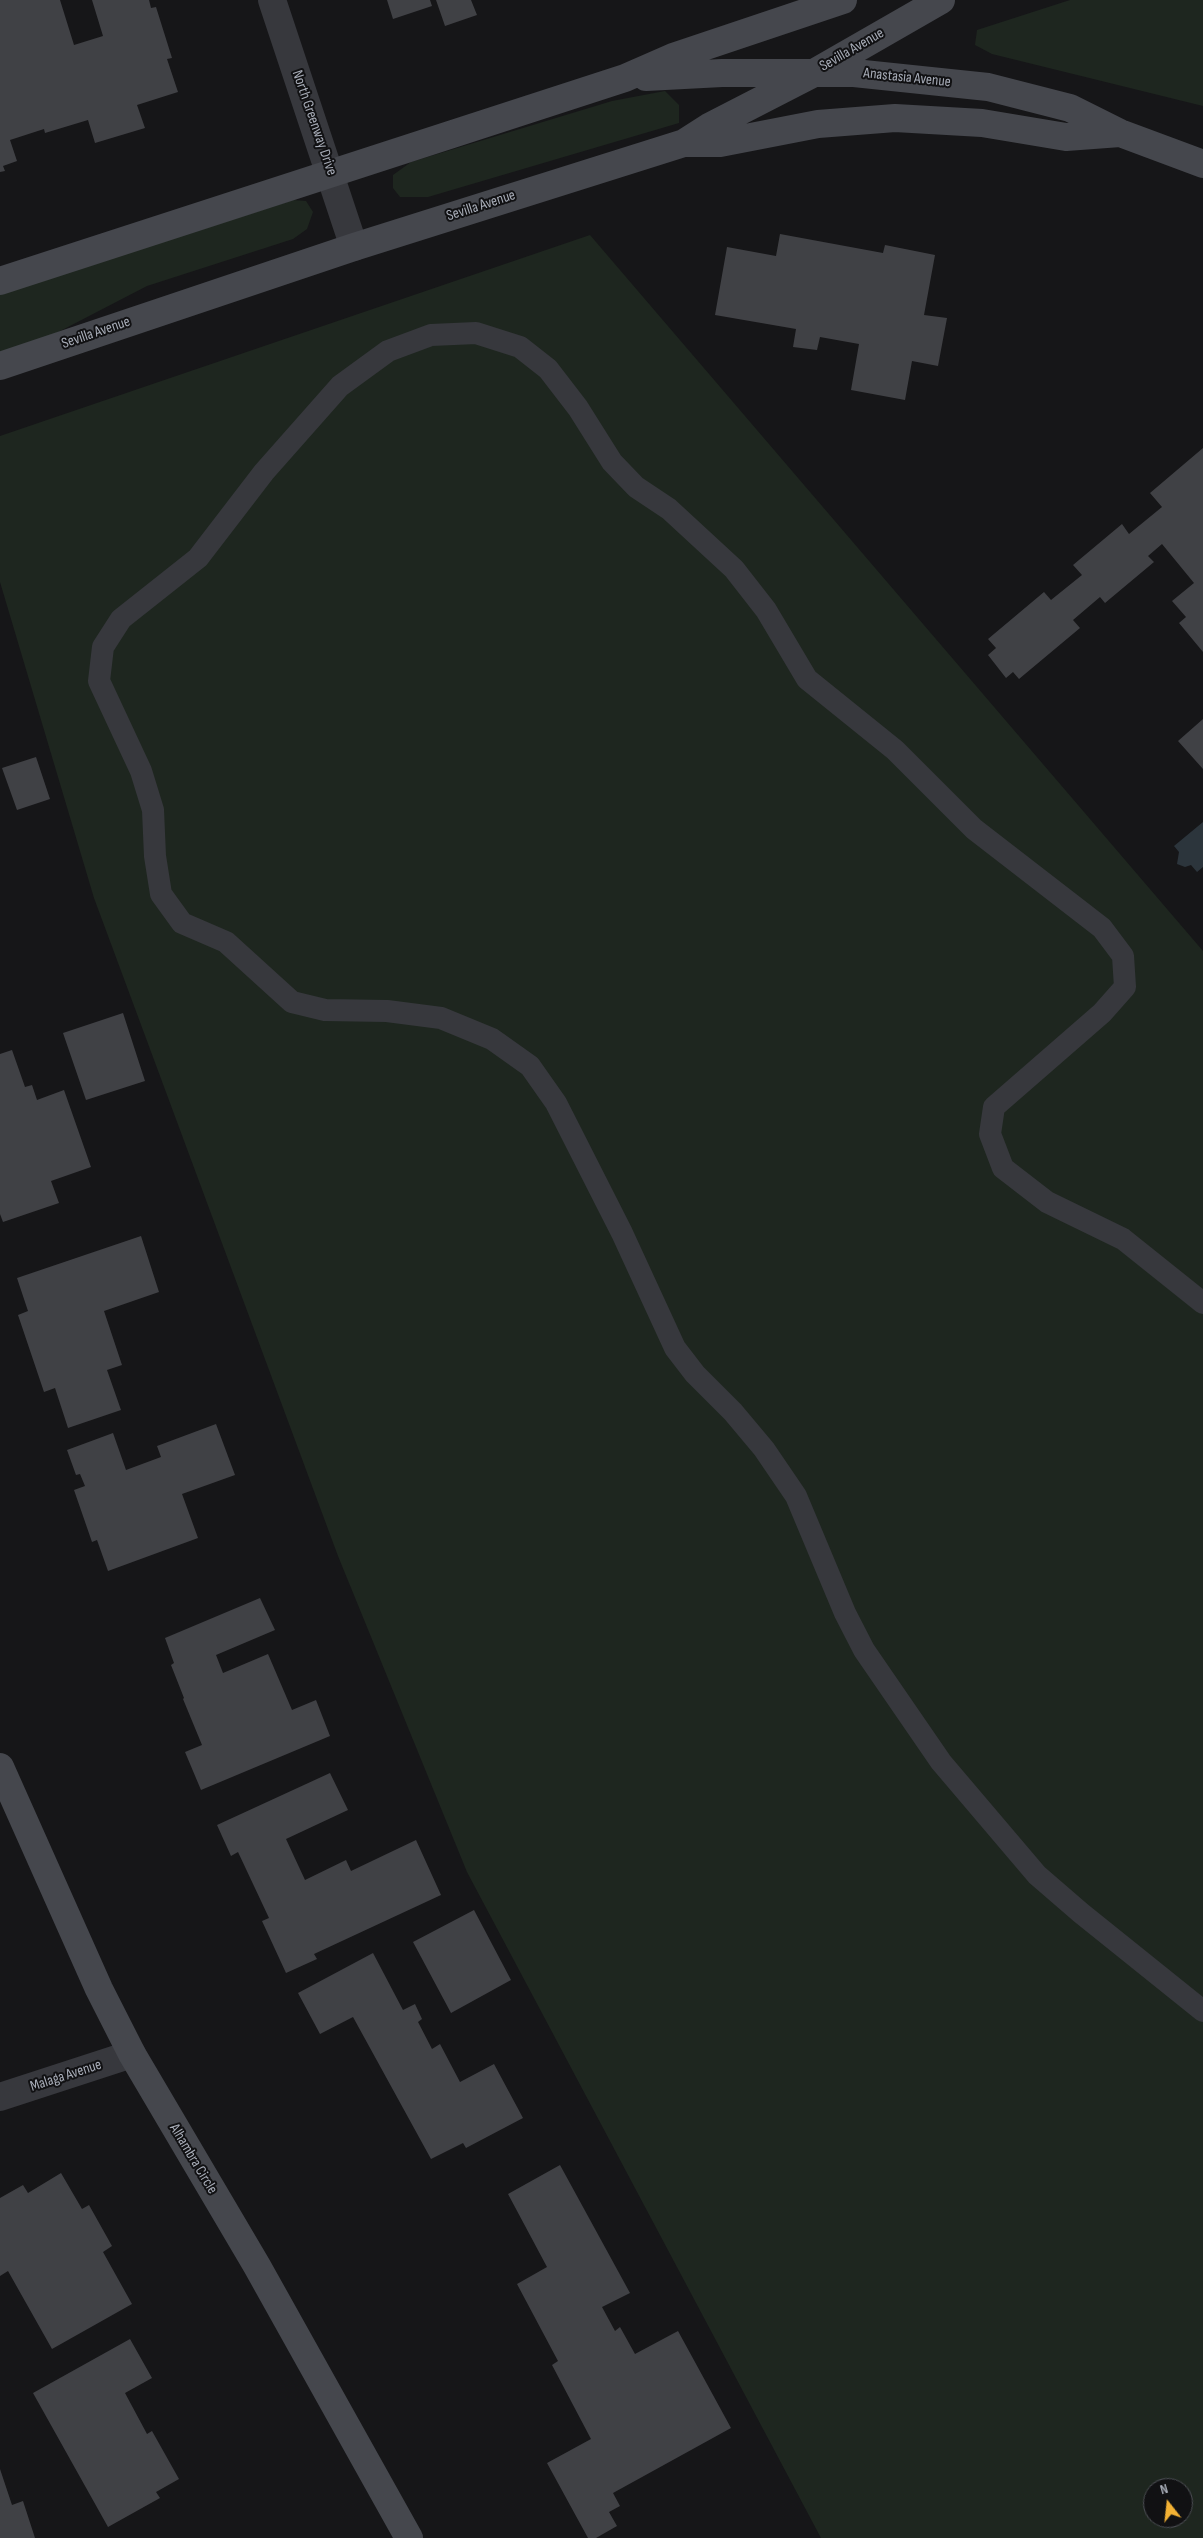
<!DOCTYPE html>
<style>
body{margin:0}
#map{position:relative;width:1203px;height:2538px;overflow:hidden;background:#161618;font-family:"Sofia Sans Condensed",sans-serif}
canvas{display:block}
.north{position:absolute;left:1143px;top:2478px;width:50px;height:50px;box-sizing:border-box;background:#111113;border:1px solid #4d4f55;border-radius:50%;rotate:344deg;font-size:14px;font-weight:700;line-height:20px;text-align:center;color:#a8adb8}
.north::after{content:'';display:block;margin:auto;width:18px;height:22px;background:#f2b134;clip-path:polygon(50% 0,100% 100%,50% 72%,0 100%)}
</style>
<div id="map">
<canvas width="1203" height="2538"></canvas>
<div class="north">N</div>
</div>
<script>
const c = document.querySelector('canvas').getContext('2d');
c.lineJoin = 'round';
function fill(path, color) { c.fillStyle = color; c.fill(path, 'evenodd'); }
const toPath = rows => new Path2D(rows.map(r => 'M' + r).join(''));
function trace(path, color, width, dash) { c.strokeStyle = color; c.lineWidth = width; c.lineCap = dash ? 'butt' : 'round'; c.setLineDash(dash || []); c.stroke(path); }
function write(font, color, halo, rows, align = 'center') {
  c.font = font + ' "Sofia Sans Condensed",sans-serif'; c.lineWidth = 4; c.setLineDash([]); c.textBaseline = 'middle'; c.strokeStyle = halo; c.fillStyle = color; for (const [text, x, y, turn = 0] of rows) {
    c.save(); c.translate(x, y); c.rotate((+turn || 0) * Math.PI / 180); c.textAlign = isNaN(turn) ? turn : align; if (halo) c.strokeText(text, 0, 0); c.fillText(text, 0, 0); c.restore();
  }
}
const green = toPath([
 [1070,0,1203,0,1203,106,992,54,975,45,977,30],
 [665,91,679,105,679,123,428,197,400,197,393,188,393,175,411,162,612,101],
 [293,200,306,201,313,212,307,229,293,239,147,286,37,343,0,355,0,294],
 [590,235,1203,951,1203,2538,821,2538,467,1872,338,1556,94,898,0,582,0,436],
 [1153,2488,1183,2488,1183,2518,1153,2518]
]);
const water = toPath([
 [1203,822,1203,867,1197,872,1191,865,1185,867,1177,864,1179,852,1174,846]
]);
const building = toPath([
 [0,0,60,0,74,45,103,36,92,0,149,0,151,8,156,7,172,58,167,59,178,92,137,105,145,128,95,143,88,120,45,133,44,129,10,140,17,161,3,166,5,171,0,172],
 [387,0,430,0,432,6,393,19],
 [436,0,471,0,477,15,445,26],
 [780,234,883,253,885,245,935,255,924,315,947,318,938,366,912,361,905,400,851,390,859,344,820,337,817,350,793,347,796,329,715,315,727,247,776,256],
 [1203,448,1203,652,1179,623,1186,617,1172,601,1194,583,1162,544,1148,556,1154,562,1105,603,1100,597,1073,620,1080,628,1019,679,1013,672,1006,678,988,655,996,648,988,639,1044,592,1051,600,1082,575,1073,565,1122,524,1129,534,1162,507,1150,493],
 [1203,719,1203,769,1178,741],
 [36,757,50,799,17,810,2,768],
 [123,1013,145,1081,86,1100,63,1033],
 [12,1050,25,1087,32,1085,37,1100,64,1090,91,1167,51,1181,59,1203,3,1222,0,1214,0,1054],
 [141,1236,159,1292,104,1311,122,1365,107,1370,121,1410,68,1428,55,1388,44,1392,18,1315,28,1311,17,1278],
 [216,1424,235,1475,182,1494,198,1538,108,1571,97,1540,92,1542,74,1490,85,1486,80,1474,76,1475,67,1450,113,1433,126,1470,161,1457,157,1446],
 [260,1598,275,1630,216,1655,223,1673,268,1654,292,1710,316,1700,330,1736,201,1790,185,1752,202,1745,183,1699,184,1698,171,1665,174,1663,165,1638],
 [330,1773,348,1810,286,1839,305,1880,346,1860,351,1871,416,1840,441,1895,314,1954,317,1959,286,1973,262,1921,269,1918,238,1852,231,1856,217,1825],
 [474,1910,511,1980,451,2013,413,1942],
 [373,1953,403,2010,415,2004,422,2019,418,2022,432,2049,440,2044,460,2082,494,2064,523,2118,466,2148,463,2143,431,2159,353,2017,320,2034,298,1993],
 [560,2165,630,2293,602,2307,615,2331,620,2327,635,2354,678,2331,731,2428,613,2493,620,2506,609,2512,617,2526,596,2538,588,2538,547,2463,591,2439,552,2365,558,2361,517,2284,547,2267,508,2194],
 [61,2173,82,2209,89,2205,112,2246,103,2252,132,2304,52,2349,8,2271,0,2276,0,2198,23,2185,28,2193],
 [130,2339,152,2378,125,2393,147,2434,152,2431,179,2479,156,2492,160,2498,108,2527,33,2393],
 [0,2469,12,2505,23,2501,35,2538,0,2538]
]);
const lane = toPath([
 [1203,1303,1123,1239,1047,1202,1003,1168,990,1134,994,1107,1102,1013,1125,987,1123,956,1102,928,974,829,895,750,807,679,766,610,734,569,669,509,636,487,612,462,578,408,548,369,520,347,476,333,431,335,388,351,340,386,264,472,198,558,121,619,103,647,99,681,141,771,153,810,155,856,161,894,182,923,226,942,292,1002,325,1010,387,1011,441,1018,492,1039,530,1066,556,1103,622,1233,675,1348,695,1374,733,1412,764,1449,796,1496,845,1613,864,1650,941,1762,1037,1875,1081,1913,1203,2011]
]);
const street = toPath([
 [272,0,354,247],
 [0,2097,132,2054]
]);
const secondary = toPath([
 [646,77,722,73,854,73,988,87,1070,108,1120,133,1203,164],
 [684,143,720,143,818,124,895,118,982,123,1066,137,1120,133],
 [0,281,625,78,673,57,843,0],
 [0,366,354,247,684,143,709,127,814,73,941,0],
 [0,1767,99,1989,132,2054,257,2266,409,2538]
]);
const streetNames = [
 ["Sevilla Avenue",852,50,-30],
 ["Anastasia Avenue",907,78,6],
 ["North Greenway Drive",314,123,71],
 ["Sevilla Avenue",481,206,-18],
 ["Sevilla Avenue",96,333,-19],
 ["Malaga Avenue",66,2076,-18],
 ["Alhambra Circle",193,2159,59]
];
fill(green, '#1e261f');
fill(water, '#2c353c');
fill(building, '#404145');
trace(lane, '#37383d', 22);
trace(street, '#37383d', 28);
trace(secondary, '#45474d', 28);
write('15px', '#a8adb8', '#111113', streetNames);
</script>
